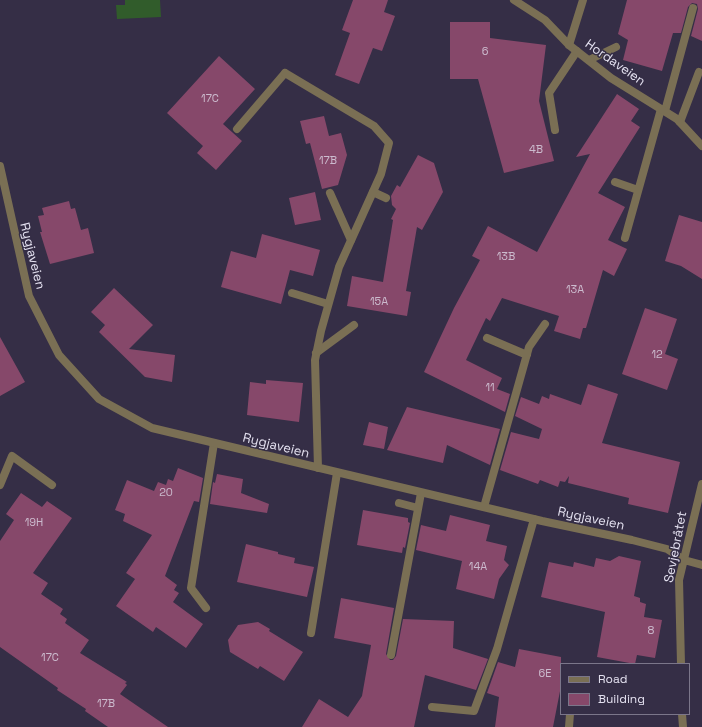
<!DOCTYPE html>
<meta charset="utf-8">
<style>
body{margin:0}
#map{position:relative;width:702px;height:727px;overflow:hidden;background:#352e46;font-family:"Space Grotesk",sans-serif}
canvas{display:block}
.legend{position:absolute;left:560px;top:663px;width:130px;height:52px;box-sizing:border-box;background:#352e46;border:1px solid #7b768a;margin:0;padding:5px 7px;list-style:none;font-size:12px;color:#e4e1f0}
.legend li{display:flex;align-items:center;gap:8px;height:20px}
.legend b{width:20px;border:1px solid #7b768a}
</style>
<div id="map">
<canvas width="702" height="727"></canvas>
<ul class="legend">
<li><b style="height:5px;background:#7a6f54"></b>Road</li>
<li><b style="height:11px;background:#86486a"></b>Building</li>
</ul>
</div>
<script>
const c = document.querySelector('canvas').getContext('2d');
c.lineJoin = 'round';
function fill(path, color) { c.fillStyle = color; c.fill(path, 'evenodd'); }
const toPath = rows => new Path2D(rows.map(r => 'M' + r).join(''));
function trace(path, color, width, dash) { c.strokeStyle = color; c.lineWidth = width; c.lineCap = dash ? 'butt' : 'round'; c.setLineDash(dash || []); c.stroke(path); }
function write(font, color, halo, rows, align = 'center') {
  c.font = font + ' "Space Grotesk",sans-serif'; c.lineWidth = 3; c.setLineDash([]); c.textBaseline = 'middle'; c.strokeStyle = halo; c.fillStyle = color; for (const [text, x, y, turn = 0] of rows) {
    c.save(); c.translate(x, y); c.rotate((+turn || 0) * Math.PI / 180); c.textAlign = isNaN(turn) ? turn : align; if (halo) c.strokeText(text, 0, 0); c.fillText(text, 0, 0); c.restore();
  }
}
const green = toPath([
 [125,0,160,0,161,17,117,19,116,5,125,5]
]);
const building = toPath([
 [353,0,388,0,384,12,395,16,382,51,373,48,359,84,335,75,350,33,342,30],
 [627,0,702,0,702,41,691,36,698,9,697,4,692,3,688,7,681,33,673,33,662,71,623,60,628,40,618,34],
 [450,22,490,22,490,38,546,45,539,101,554,161,504,173,478,79,450,79],
 [219,56,255,89,223,124,242,141,216,170,197,153,203,146,167,113],
 [617,94,639,109,631,121,640,127,598,193,625,207,608,240,627,249,614,276,603,270,586,328,583,328,580,339,554,331,559,316,502,298,490,321,486,318,466,360,502,378,497,389,510,394,505,412,424,372,454,308,480,260,472,256,488,226,537,252,590,154,576,157],
 [324,116,329,136,341,133,347,155,338,185,322,189,310,143,306,144,300,121],
 [418,155,434,163,443,192,422,230,417,227,406,291,411,292,407,316,347,306,352,276,383,282,393,220,391,219,396,209,392,205,391,196,397,185,400,187],
 [315,192,321,220,295,225,289,198],
 [69,201,71,209,75,208,81,230,88,228,94,253,50,264,40,232,42,232,38,216,44,215,42,208],
 [679,215,702,222,702,279,681,266,665,261],
 [262,234,320,250,313,276,290,270,281,304,221,287,231,251,256,258],
 [114,288,153,325,129,349,175,355,172,382,145,377,99,332,105,325,91,312],
 [645,308,677,319,665,354,678,359,667,390,622,374],
 [0,337,25,382,0,396],
 [266,380,303,383,299,422,247,415,250,382,266,384],
 [588,384,618,394,602,443,680,462,668,513,628,504,629,498,568,483,569,476,565,482,560,481,558,487,540,480,538,484,500,470,511,432,539,439,542,429,515,416,521,397,539,404,542,396,549,399,550,394,581,405],
 [407,407,500,429,490,465,447,445,443,463,387,450],
 [369,422,388,427,384,449,363,445],
 [178,468,203,478,199,502,194,501,165,576,177,585,174,590,179,593,173,602,203,624,186,648,156,627,153,632,116,606,135,579,126,573,152,535,123,521,125,514,115,510,127,480,154,491,158,482,166,485,168,479,173,481],
 [217,474,243,479,241,493,269,504,267,513,210,504,213,482,215,483],
 [21,493,42,507,47,501,72,518,33,573,48,583,41,594,63,609,60,614,67,619,65,623,89,640,80,653,127,682,125,683,127,685,120,694,168,727,108,727,85,711,86,709,57,690,58,688,0,647,0,541,14,520,6,514],
 [363,510,408,518,408,522,410,523,405,548,403,547,402,553,357,545],
 [450,515,490,525,486,541,507,546,504,560,509,565,499,579,494,599,456,589,462,561,416,550,421,525,446,531],
 [246,544,278,552,278,554,295,558,294,563,314,567,307,597,237,582],
 [619,556,641,561,634,596,640,598,640,602,646,604,644,617,662,620,655,658,637,655,635,664,597,657,605,612,541,597,549,562,573,567,574,562,594,567,596,558,610,561],
 [341,598,394,608,386,654,390,660,393,660,396,656,403,619,454,621,453,648,488,659,476,690,425,675,414,727,302,727,319,699,348,717,362,696,371,645,334,638],
 [258,622,270,629,269,631,303,652,284,681,260,666,258,669,230,652,228,640,238,625],
 [519,649,561,657,561,686,553,727,495,727,499,697,487,693,498,662,515,667]
]);
const lane = toPath([
 [569,45,583,0],
 [589,60,616,47],
 [665,111,693,8],
 [680,122,699,72],
 [237,129,285,73],
 [555,130,549,93,577,51],
 [615,182,638,190],
 [373,192,386,198],
 [330,193,351,240],
 [625,238,661,109],
 [292,293,328,304],
 [487,338,527,355],
 [316,353,354,325],
 [0,485,12,456,52,485],
 [399,503,418,508],
 [484,507,529,347,545,324],
 [206,608,191,588,214,443],
 [311,633,337,473],
 [391,655,421,493],
 [432,707,474,711,497,649,534,519],
 [569,727,570,714]
]);
const street = toPath([
 [514,0,545,20,569,45,611,78,677,119,702,146],
 [285,73,374,126,389,143,381,174,339,267,321,331,315,360,318,468],
 [0,166,29,296,59,355,99,399,152,428,542,521,632,540,667,549,684,560,702,565],
 [681,664,679,580,702,484],
 [682,714,683,727]
]);
const numberNames = [
 ["6",485,52],
 ["17C",210,99],
 ["4B",536,150],
 ["17B",328,161],
 ["13B",506,257],
 ["13A",575,290],
 ["15A",379,302],
 ["12",657,355],
 ["11",490,388],
 ["20",166,493],
 ["19H",34,523],
 ["14A",478,567],
 ["8",651,631],
 ["17C",50,658],
 ["6E",545,674],
 ["17B",106,704]
];
const streetNames = [
 ["Hordaveien",615,63,35],
 ["Rygjaveien",32,256,76],
 ["Rygjaveien",276,446,14],
 ["Rygjaveien",591,519,12],
 ["Sevjebråtet",676,547,-79]
];
fill(green, '#315c2b');
fill(building, '#86486a');
trace(lane, '#7a6f54', 8);
trace(street, '#7a6f54', 8);
write('11px', '#ccbbce', null, numberNames);
write('13px', '#e4e1f0', '#352e46', streetNames);
</script>
